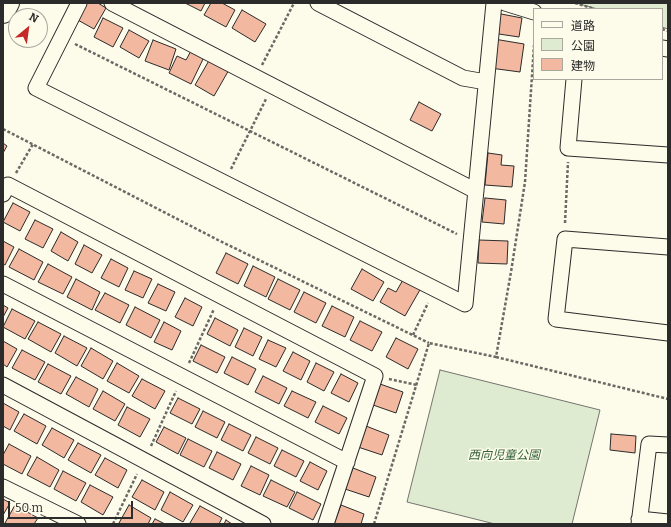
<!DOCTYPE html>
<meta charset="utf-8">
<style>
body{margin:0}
#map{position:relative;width:671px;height:527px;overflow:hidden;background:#fdfbea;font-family:Bitter,"Noto Sans JP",serif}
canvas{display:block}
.frame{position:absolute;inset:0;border:4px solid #2b2b2b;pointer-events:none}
.legend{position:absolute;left:533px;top:8px;width:130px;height:72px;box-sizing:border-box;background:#fdfbea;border:1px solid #a9a89e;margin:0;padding:5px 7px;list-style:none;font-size:12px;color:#2b2b2b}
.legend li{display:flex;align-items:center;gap:8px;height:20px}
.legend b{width:20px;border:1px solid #a9a89e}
.north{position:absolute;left:8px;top:8px;width:40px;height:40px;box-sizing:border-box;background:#fdfbea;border:1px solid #a9a89e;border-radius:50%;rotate:29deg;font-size:11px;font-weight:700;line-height:16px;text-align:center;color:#2b2b2b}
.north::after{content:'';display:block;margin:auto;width:14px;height:18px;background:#c62828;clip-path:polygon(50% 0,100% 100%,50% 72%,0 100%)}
.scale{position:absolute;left:8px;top:501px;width:125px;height:18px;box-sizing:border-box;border:2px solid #2b2b2b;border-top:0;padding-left:5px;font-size:12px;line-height:14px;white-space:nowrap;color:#2b2b2b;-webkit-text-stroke:3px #fdfbea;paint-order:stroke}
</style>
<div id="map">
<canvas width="671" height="527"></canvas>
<div class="frame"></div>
<ul class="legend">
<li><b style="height:5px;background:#fdfbea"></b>道路</li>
<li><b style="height:11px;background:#deebd1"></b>公園</li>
<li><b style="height:11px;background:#f2b8a0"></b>建物</li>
</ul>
<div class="north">N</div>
<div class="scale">50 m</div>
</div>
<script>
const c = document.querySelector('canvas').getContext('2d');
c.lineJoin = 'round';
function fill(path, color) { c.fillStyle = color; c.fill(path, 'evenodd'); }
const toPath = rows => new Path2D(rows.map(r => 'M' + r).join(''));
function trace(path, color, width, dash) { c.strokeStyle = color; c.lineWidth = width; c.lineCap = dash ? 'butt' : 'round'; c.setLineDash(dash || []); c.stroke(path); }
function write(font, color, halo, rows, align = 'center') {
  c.font = font + ' Bitter,"Noto Sans JP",serif'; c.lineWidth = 3; c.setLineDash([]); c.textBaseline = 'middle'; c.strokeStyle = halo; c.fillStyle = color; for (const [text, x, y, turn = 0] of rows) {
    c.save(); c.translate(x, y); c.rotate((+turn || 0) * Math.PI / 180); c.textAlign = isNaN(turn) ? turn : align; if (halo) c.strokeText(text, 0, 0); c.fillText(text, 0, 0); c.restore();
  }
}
const green = toPath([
 [576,3,668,3,668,29,662,27,662,9,597,9,576,3],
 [440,370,600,410,572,524,495,524,407,502,440,370]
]);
const building = toPath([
 [86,3,98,3,106,8,94,29,76,19,86,3],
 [185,3,205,3,201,11,185,3],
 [211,3,222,3,235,10,226,27,204,15,211,3],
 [242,10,266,24,255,42,232,28,242,10],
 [496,13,522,18,519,37,492,33,496,13],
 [103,18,123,28,113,47,94,37,103,18],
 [129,30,149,41,139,58,120,47,129,30],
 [494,39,524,44,520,72,490,68,494,39],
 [153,40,176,49,169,70,145,61,153,40],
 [192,49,205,55,191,84,169,73,177,56,186,60,192,49],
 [211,57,230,68,214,96,195,85,211,57],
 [419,102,441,114,432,131,410,120,419,102],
 [3,143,7,146,3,153,3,143],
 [488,153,502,155,501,165,514,166,512,187,485,185,488,153],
 [485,198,506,200,504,224,482,222,485,198],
 [13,203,30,212,20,231,3,222,13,203],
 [35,220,53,229,43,248,25,239,35,220],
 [61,232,78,242,68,261,51,251,61,232],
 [479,240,508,241,507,264,478,263,479,240],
 [3,241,14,247,5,265,3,264,3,241],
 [84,245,102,255,92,273,75,264,84,245],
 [19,249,43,262,34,280,9,267,19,249],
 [226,253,248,264,238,284,216,273,226,253],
 [111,259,128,268,119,287,101,278,111,259],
 [48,264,72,277,63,294,38,282,48,264],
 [253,266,275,277,266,297,244,286,253,266],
 [362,269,384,282,373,301,351,289,362,269],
 [134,271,152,279,143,298,125,290,134,271],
 [404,278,421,288,405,316,380,302,388,288,396,292,404,278],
 [76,279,100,292,92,310,67,297,76,279],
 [278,279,300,290,290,310,268,299,278,279],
 [158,284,175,292,166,311,148,303,158,284],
 [304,292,326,303,316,323,294,312,304,292],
 [105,293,129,305,120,323,95,310,105,293],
 [185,298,202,307,193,326,175,317,185,298],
 [3,305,8,308,3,317,3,305],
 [332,306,354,317,345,337,322,326,332,306],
 [135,307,160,320,151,338,126,325,135,307],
 [12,309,35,321,25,339,3,327,12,309],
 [215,318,238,330,230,346,207,334,215,318],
 [360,321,382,332,372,351,350,340,360,321],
 [38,322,61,334,51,352,28,339,38,322],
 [164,322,181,331,172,350,154,342,164,322],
 [244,328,262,337,253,356,235,347,244,328],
 [64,336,87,348,77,366,55,353,64,336],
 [396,338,418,349,408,369,386,357,396,338],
 [268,340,286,348,276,367,259,359,268,340],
 [3,341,17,349,7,367,3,364,3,341],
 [201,345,225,357,217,373,193,361,201,345],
 [91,348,113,361,103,379,81,366,91,348],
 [22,350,45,362,35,380,12,368,22,350],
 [293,352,310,361,301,380,283,371,293,352],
 [232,357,256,369,248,385,224,373,232,357],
 [117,363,139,376,129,393,107,381,117,363],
 [316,363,334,372,324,391,307,382,316,363],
 [48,364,71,376,61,394,38,382,48,364],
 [341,374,358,383,349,402,331,393,341,374],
 [263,376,287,388,279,404,255,392,263,376],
 [76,377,98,389,89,407,66,394,76,377],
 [142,379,165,391,155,409,132,396,142,379],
 [380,384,403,392,396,413,373,405,380,384],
 [103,391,125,404,115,421,93,409,103,391],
 [292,391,316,402,308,418,284,406,292,391],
 [178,398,200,409,192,424,170,413,178,398],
 [3,403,19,412,10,430,3,426,3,403],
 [323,406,347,418,339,434,315,422,323,406],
 [127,407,150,419,140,437,118,425,127,407],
 [203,411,225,422,217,438,195,427,203,411],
 [24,414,46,426,37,444,14,431,24,414],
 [229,424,251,435,243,451,221,440,229,424],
 [366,426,389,435,382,455,358,447,366,426],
 [164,427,186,438,178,454,156,442,164,427],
 [52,428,74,440,64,458,42,445,52,428],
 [611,434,636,436,635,453,610,450,611,434],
 [256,437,278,448,270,464,248,453,256,437],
 [188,439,212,451,204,467,180,455,188,439],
 [78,443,101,455,91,473,68,460,78,443],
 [9,444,31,456,22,474,3,464,3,455,9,444],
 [282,450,304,461,296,477,274,466,282,450],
 [217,452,241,464,233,480,209,468,217,452],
 [37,457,59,470,50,487,27,475,37,457],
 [105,458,127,470,118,488,95,475,105,458],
 [310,462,327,471,318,490,300,481,310,462],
 [251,466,269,475,260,495,241,486,251,466],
 [353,468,376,477,369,497,345,489,353,468],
 [63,471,86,483,76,501,54,489,63,471],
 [142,480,164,492,155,510,132,497,142,480],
 [271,480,295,492,287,507,263,496,271,480],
 [90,485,113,497,103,515,81,502,90,485],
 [170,492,193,505,183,522,161,510,170,492],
 [297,492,321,504,313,520,289,508,297,492],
 [3,499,10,503,3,515,3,499],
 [15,505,38,518,34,524,7,524,5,523,15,505],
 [129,505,151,518,148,524,122,524,119,523,129,505],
 [341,505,364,514,361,524,334,524,341,505],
 [200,506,222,518,219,524,192,524,190,523,200,506],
 [155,519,165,524,152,524,155,519],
 [226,520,232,524,224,524,226,520]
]);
const path = toPath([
 [575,3,595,9],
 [662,29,668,31],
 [75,44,457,234],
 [262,65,294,3],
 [3,129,218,240,429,343],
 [231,169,266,99],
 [16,173,33,144],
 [565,223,568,162],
 [413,335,428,303],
 [496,357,668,399],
 [189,363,214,309],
 [389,379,417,385],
 [151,446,176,391],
 [113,524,137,474],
 [374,524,429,343,496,357,511,272,525,182,534,45]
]);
const minor = toPath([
 [79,3,36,88,465,304,494,3],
 [112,3,476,191],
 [318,3,463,78,486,82],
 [505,3,534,12],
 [662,48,668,49],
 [574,79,568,148,668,155],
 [3,194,8,185,375,376,326,524],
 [668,247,565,239,556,319,668,333],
 [3,284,347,462],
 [3,385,263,524],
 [3,487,78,524],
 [639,519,668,522],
 [639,524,649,444,668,445]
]);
const trunk = toPath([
 [3,12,8,3]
]);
const parkNames = [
 ["西向児童公園",504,456]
];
fill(green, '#deebd1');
trace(green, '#74746e', 1);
fill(building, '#f2b8a0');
trace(building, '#2b2b2b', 1);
trace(minor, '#2b2b2b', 17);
trace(trunk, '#2b2b2b', 24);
trace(path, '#6a6964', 2.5, [3, 2]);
trace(minor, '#fdfbea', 15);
trace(trunk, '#fdfbea', 22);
write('italic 12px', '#34623c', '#fdfbea', parkNames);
</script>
